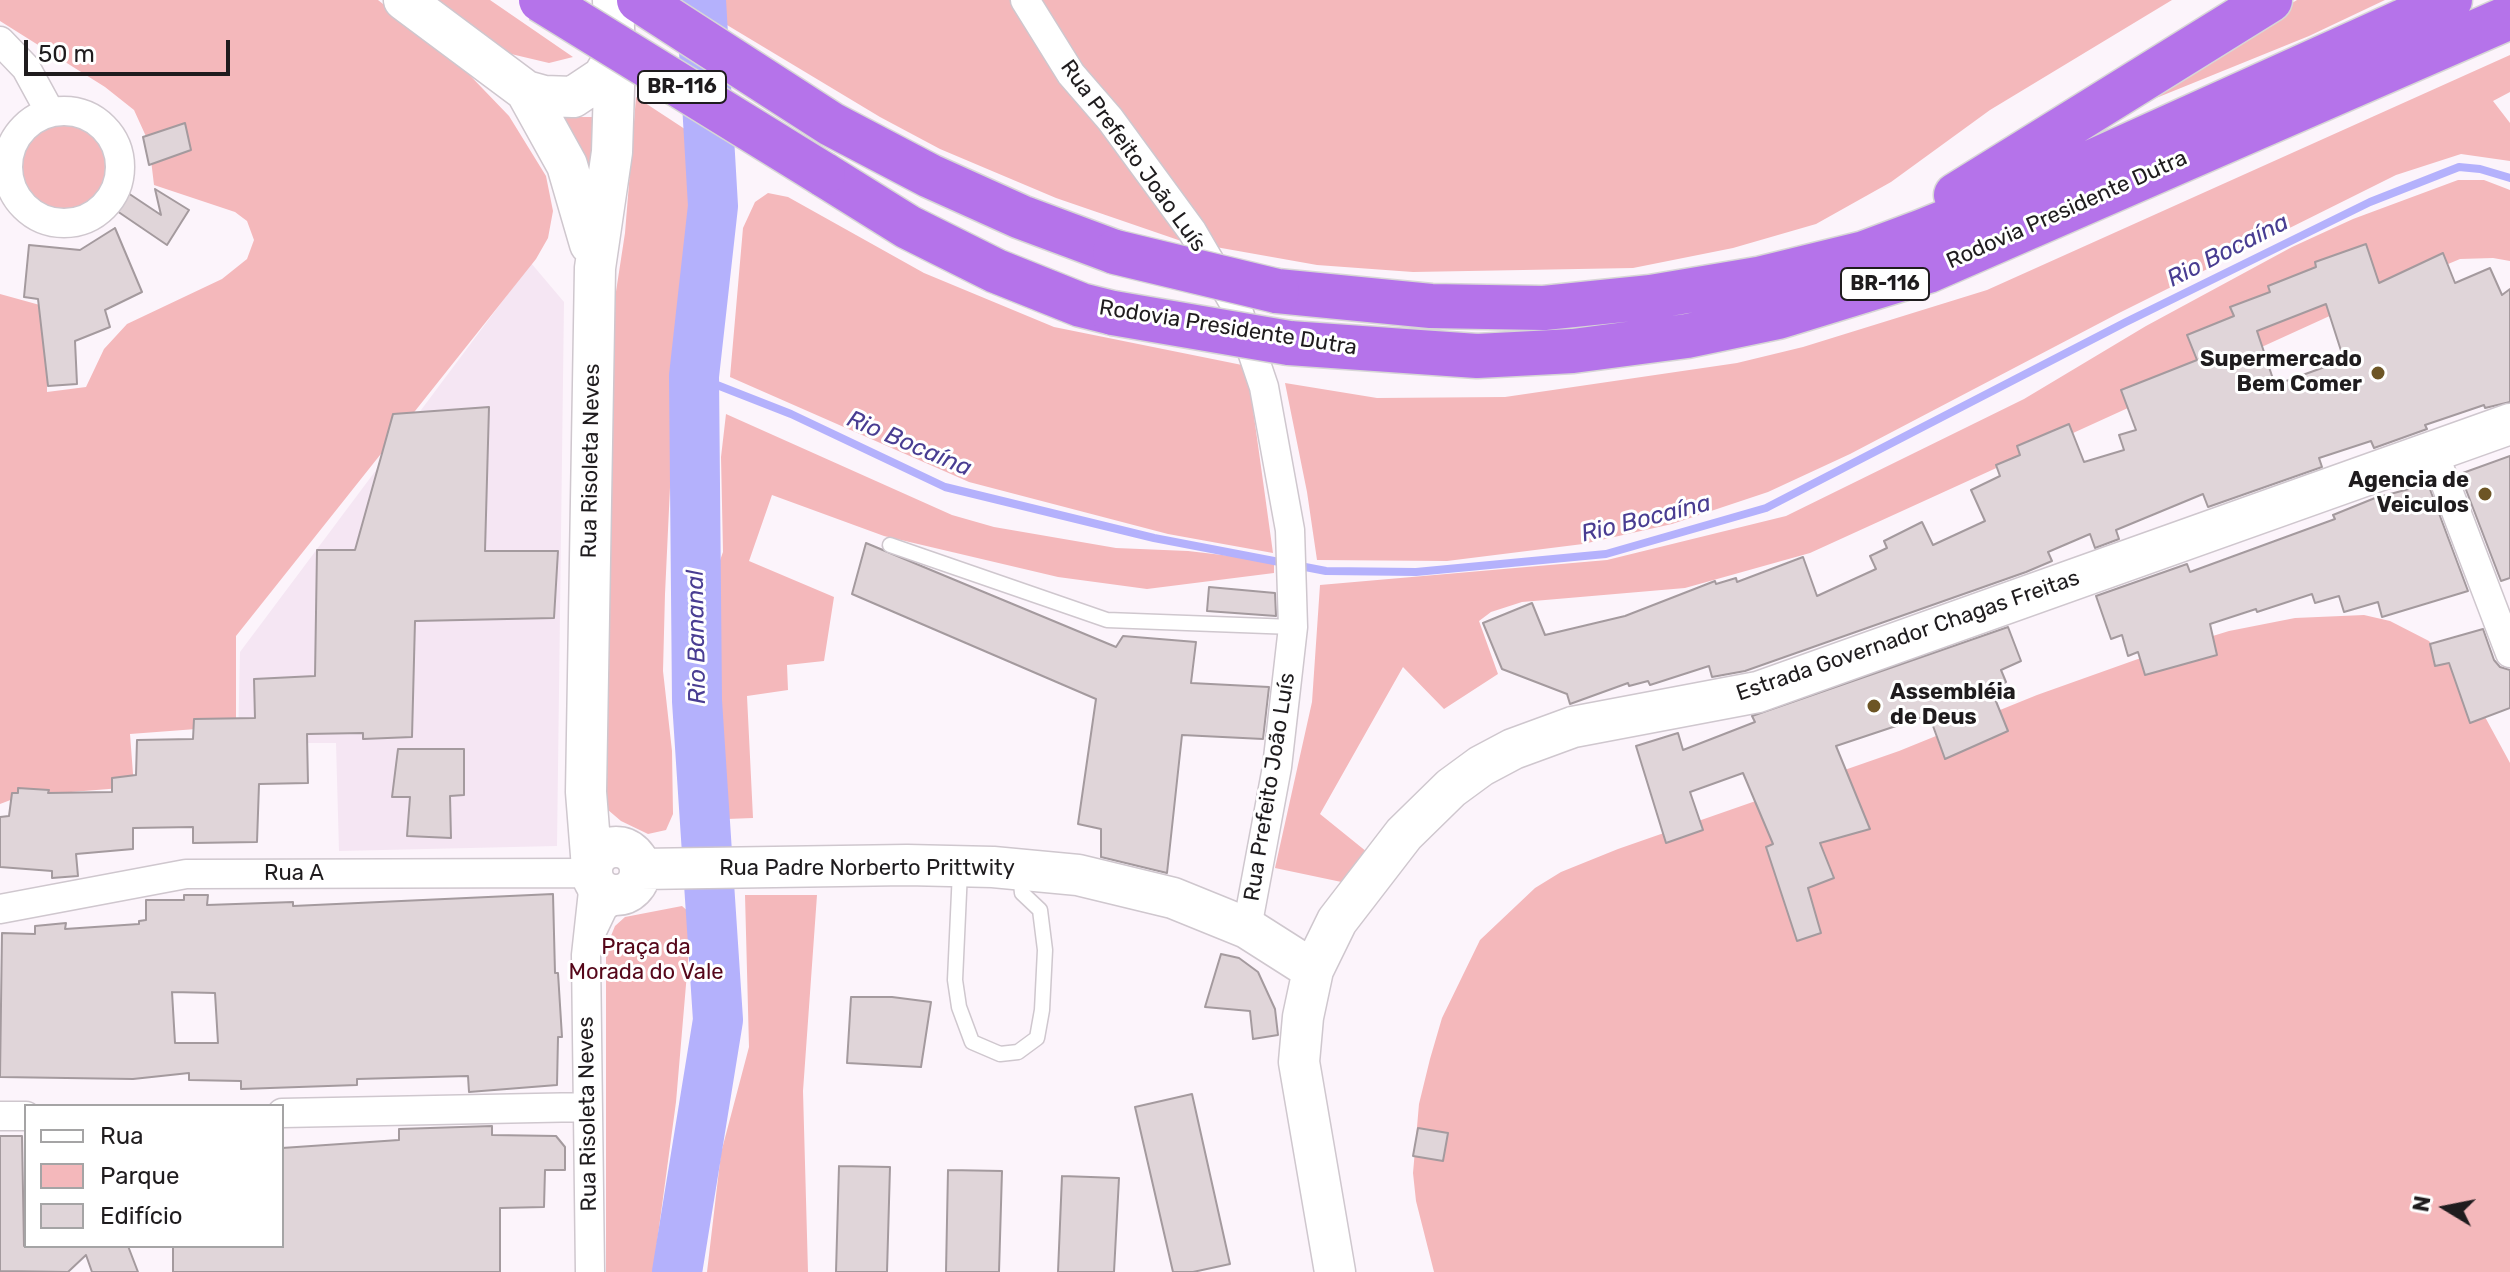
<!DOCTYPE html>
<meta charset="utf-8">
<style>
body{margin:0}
#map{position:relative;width:2510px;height:1272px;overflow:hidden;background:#fcf4fb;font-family:Rubik,sans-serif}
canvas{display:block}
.legend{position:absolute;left:24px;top:1104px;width:260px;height:144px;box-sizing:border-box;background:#fff;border:2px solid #a5a4a5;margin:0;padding:10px 14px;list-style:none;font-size:24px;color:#1f1c1e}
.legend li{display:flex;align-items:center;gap:16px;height:40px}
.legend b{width:40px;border:2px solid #a5a4a5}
.north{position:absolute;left:2406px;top:1168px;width:80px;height:80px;-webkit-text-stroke:6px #fff;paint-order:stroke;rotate:280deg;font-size:22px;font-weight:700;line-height:32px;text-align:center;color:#1f1c1e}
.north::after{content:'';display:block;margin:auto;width:28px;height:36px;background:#1f1c1e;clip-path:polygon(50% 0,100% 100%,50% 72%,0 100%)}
.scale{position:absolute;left:24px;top:40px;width:206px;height:36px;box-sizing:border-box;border:4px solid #1f1c1e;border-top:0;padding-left:10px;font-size:24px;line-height:28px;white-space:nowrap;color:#1f1c1e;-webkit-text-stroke:6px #fff;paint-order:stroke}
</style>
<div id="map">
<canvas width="2510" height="1272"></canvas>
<ul class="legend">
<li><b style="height:10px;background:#fff"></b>Rua</li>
<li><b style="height:22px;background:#f4b8bb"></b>Parque</li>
<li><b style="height:22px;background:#e0d5d9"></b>Edifício</li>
</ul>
<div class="north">N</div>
<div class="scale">50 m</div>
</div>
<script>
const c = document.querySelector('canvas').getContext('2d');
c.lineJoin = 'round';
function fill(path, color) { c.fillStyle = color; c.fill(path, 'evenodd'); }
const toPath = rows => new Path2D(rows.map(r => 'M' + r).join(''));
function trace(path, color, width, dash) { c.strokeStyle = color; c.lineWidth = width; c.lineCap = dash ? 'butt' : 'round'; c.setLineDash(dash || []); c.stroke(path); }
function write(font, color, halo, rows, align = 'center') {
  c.font = font + ' Rubik,sans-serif'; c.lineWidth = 6; c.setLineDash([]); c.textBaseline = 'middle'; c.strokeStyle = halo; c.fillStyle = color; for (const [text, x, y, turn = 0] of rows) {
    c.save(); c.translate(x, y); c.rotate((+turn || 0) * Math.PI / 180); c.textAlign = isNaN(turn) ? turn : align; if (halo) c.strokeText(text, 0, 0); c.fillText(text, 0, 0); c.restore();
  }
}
const built = toPath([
 [531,263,564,302,557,846,339,851,336,743,238,743,240,652]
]);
const green = toPath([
 [0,0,378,0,458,63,509,116,546,176,553,211,548,238,536,259,236,636,236,726,130,734,134,787,21,796,0,804,0,294,47,307,47,392,86,387,104,349,127,324,222,279,247,259,254,240,247,221,235,212,154,185,149,143,134,110,105,87,0,21],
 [432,0,490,0,573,57,549,63,511,54],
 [719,0,1016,0,1187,243,1056,198,940,149,880,117,722,22],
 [1036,0,2172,0,1990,110,1891,182,1816,224,1733,248,1633,268,1413,272,1317,265,1210,246],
 [2297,0,2385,0,2309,36,2097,122],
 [2510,55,2510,92,2493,101,2510,123,2510,161,2461,154,2396,175,2119,313,1850,454,1768,492,1672,524,1583,544,1447,561,1317,560,1307,492,1285,383,1377,398,1505,397,1737,363,1803,347,1987,290],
 [636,97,697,137,690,272,675,381,665,594,663,671,672,751,673,814,666,830,648,834,621,821,601,804,611,324,625,233],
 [552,117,603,117,592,194],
 '15 166a49 49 0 1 1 98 0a49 49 0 1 1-98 0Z',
 [2458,180,2484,180,2510,190,2510,261,2493,258,2460,259,2391,288,1810,553,1685,588,1522,602,1491,612,1479,621,1498,674,1444,709,1403,667,1320,814,1367,852,1351,884,1275,868,1312,702,1320,585,1607,560,1786,516,2024,399,2146,326,2292,247,2353,219],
 [768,193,788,197,924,273,1054,327,1247,366,1273,553,1168,534,969,482,730,377,743,228,755,202],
 [726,414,952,515,994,527,1116,548,1188,551,1274,561,1274,573,1147,589,1058,577,884,536,772,495,749,561,834,597,824,661,787,665,788,690,747,696,753,818,727,819,715,800,712,720,701,635,705,602,723,552,721,457],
 [2364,615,2390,621,2429,641,2472,693,2510,763,2510,1272,1434,1272,1416,1201,1413,1173,1419,1104,1430,1059,1442,1018,1480,940,1535,888,1561,872,1618,849,1899,751,2037,695,2138,659,2229,631,2295,618],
 [745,895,817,895,803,1091,808,1272,707,1272,721,1153,749,1047],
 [682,906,690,913,691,926,676,1102,653,1272,606,1272,606,948,615,926,625,917]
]);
const stream = toPath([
 [694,376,791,414,945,487,1154,538,1274,561,1326,571,1416,572,1606,554,1766,508,2126,322,2370,202,2459,167,2480,169,2510,178]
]);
const river = toPath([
 [677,1272,718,1020,697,701,694,376,713,206,701,0]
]);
const building = toPath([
 [185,123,191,150,149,165,143,137,185,123],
 [155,189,189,210,167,245,117,211,128,193,161,215,155,189],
 [115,228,142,292,105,310,110,327,75,341,77,384,48,386,38,299,24,297,29,245,80,250,115,228],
 [2366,244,2379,283,2443,253,2455,283,2490,268,2502,295,2510,289,2510,402,2485,408,2484,405,2425,425,2427,429,2374,448,2371,441,2319,458,2322,467,2208,507,2203,494,2116,530,2119,539,2095,548,2090,534,2048,552,2052,561,2026,572,1745,671,1712,677,1709,666,1650,685,1648,681,1629,686,1628,683,1570,704,1567,694,1502,669,1483,623,1532,603,1545,635,1625,616,1715,581,1716,584,1736,578,1737,582,1803,557,1817,596,1876,569,1870,556,1887,548,1884,541,1922,522,1933,545,1985,521,1971,490,2000,476,1996,465,2020,455,2017,446,2069,424,2084,462,2124,450,2119,435,2136,430,2121,390,2197,360,2187,335,2234,316,2230,307,2270,292,2268,286,2316,267,2315,262,2366,244],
 [2326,304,2344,360,2275,385,2257,331,2326,304],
 [489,407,485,551,558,551,554,618,415,621,412,737,363,739,363,733,307,734,308,783,259,784,257,842,193,843,193,827,133,828,133,849,76,854,78,876,52,878,52,871,0,867,0,817,9,816,12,793,18,793,18,788,49,790,48,793,112,792,112,778,136,775,137,740,193,739,194,719,255,718,254,679,315,676,317,550,355,550,393,414,489,407],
 [2510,456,2510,578,2501,581,2460,474,2510,456],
 [2428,484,2468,591,2382,617,2378,602,2344,612,2339,596,2315,603,2312,594,2257,612,2256,609,2210,624,2217,655,2145,675,2138,652,2128,656,2122,635,2111,639,2096,596,2187,564,2190,572,2335,519,2333,515,2375,498,2428,484],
 [866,543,1116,647,1123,636,1196,642,1191,683,1269,687,1263,739,1182,735,1167,873,1101,857,1101,829,1078,824,1096,699,852,594,866,543],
 [1209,587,1275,593,1276,616,1207,611,1209,587],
 [2008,627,2021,661,2001,670,2006,682,1991,689,2008,731,1945,759,1929,715,1836,746,1870,829,1820,843,1834,878,1808,888,1821,933,1797,941,1766,847,1773,844,1743,773,1690,792,1703,830,1666,843,1636,746,1678,733,1683,750,1755,722,1752,716,2008,627],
 [2483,629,2494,660,2500,667,2510,670,2510,708,2470,723,2449,663,2435,666,2430,644,2483,629],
 [398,749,464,749,464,795,450,796,451,838,407,836,410,797,392,797,398,749],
 [553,894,555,973,558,973,562,1037,558,1037,557,1085,469,1092,468,1076,357,1079,357,1085,241,1089,241,1081,189,1080,189,1073,133,1079,0,1077,2,933,35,934,35,926,66,923,65,929,139,924,139,921,146,920,146,900,184,900,184,895,208,895,207,905,293,902,293,906,553,894],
 [172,992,215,993,218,1043,175,1043,172,992],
 [1221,954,1239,958,1258,972,1275,1009,1278,1035,1253,1039,1250,1011,1205,1007,1221,954],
 [851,997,892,997,931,1002,921,1067,847,1063,851,997],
 [1192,1094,1230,1264,1193,1272,1173,1272,1135,1107,1192,1094],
 [492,1126,492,1135,556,1136,565,1147,565,1170,545,1170,544,1207,500,1208,500,1272,173,1272,173,1246,283,1246,282,1148,399,1140,399,1129,492,1126],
 [1418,1128,1448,1133,1443,1161,1413,1156,1418,1128],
 [0,1136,22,1136,24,1246,128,1246,138,1272,92,1272,86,1255,68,1272,0,1271,0,1136],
 [839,1166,890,1167,887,1272,836,1272,839,1166],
 [948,1170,1002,1171,999,1272,946,1272,948,1170],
 [1062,1176,1119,1178,1114,1272,1058,1272,1062,1176]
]);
const lane = toPath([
 [890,545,1107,620,1293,627],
 [960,871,955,980,959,1007,972,1042,1000,1054,1018,1052,1037,1038,1042,1010,1045,950,1040,910,1022,893,1020,874]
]);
const street = toPath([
 [1025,0,1071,74,1110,119,1192,231,1238,310,1264,387,1290,530,1293,627,1277,767,1247,928],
 [0,41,26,68,50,112],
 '8 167a56 56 0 1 1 112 0a56 56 0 1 1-112 0Z',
 [2433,451,2510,653],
 [0,909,186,874,592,873],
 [592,931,603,908,616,896],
 [282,1113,587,1107],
 [0,1116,26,1116],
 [590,1272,586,955,594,882]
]);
const secondary = toPath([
 [404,0,526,91,567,165,590,244],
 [526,91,544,96,573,97,603,77,615,56,613,0],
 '592 871a24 24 0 1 1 48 0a24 24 0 1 1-48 0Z',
 [592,868,586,792,595,268,612,152,615,56],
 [641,869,907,865,993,867,1078,875,1173,898,1247,928,1313,970],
 [1335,1272,1299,1062,1303,1017,1313,970,1337,921,1404,834,1451,788,1481,766,1513,749,1573,727,1758,692,2510,424]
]);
const highway = toPath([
 [639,0,831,124,930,176,1021,217,1115,252],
 [823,174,908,227,996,271,1081,305,1113,313],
 [1956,195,2270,0],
 [1277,291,1431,306,1544,308,1651,297,1758,279,1864,253,1923,231,2085,165,2450,0],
 [1289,343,1477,356,1573,351,1687,336,1778,317,1928,271,2510,17]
]);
const highwayBridge = toPath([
 [541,0,823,174],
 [1115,252,1277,291],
 [1113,313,1289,343]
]);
const markers = [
 [2378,373,8,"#6d5525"],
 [2485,494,8,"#6d5525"],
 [1874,706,8,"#6d5525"]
];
const shields = [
 [682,87,88],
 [1885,284,88]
];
const shieldNames = [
 ["BR-116",682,87],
 ["BR-116",1885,284]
];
const streetNames = [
 ["Rua Prefeito João Luís",1133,156,54],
 ["Rodovia Presidente Dutra",2067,210,-24],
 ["Rodovia Presidente Dutra",1228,328,9],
 ["Rua Risoleta Neves",591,461,-89],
 ["Estrada Governador Chagas Freitas",1908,636,-19],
 ["Rua Prefeito João Luís",1270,787,-81],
 ["Rua Padre Norberto Prittwity",867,869],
 ["Rua A",294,874],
 ["Rua Risoleta Neves",588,1114,-91]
];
const poiNames = [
 ["Supermercado",2362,360],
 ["Bem Comer",2362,385],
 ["Agencia de",2469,481],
 ["Veiculos",2469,506],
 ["Assembléia",1890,693,"left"],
 ["de Deus",1890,718,"left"]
];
const parkNames = [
 ["Praça da",646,948],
 ["Morada do Vale",646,973]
];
const waterNames = [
 ["Rio Bocaína",2228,251,-27],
 ["Rio Bocaína",909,444,23],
 ["Rio Bocaína",1646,519,-14],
 ["Rio Bananal",697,637,-91]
];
fill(built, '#f5e6f3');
fill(green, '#f4b8bb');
trace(stream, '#b4b1fc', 8);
trace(river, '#b4b1fc', 50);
fill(building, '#e0d5d9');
trace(building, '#a49a9e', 2);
trace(lane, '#cfc7ce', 17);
trace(street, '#cfc7ce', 31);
trace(secondary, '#cfc7ce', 43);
trace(highway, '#d7d6d6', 47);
trace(lane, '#fff', 14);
trace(street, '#fff', 28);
trace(secondary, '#fff', 40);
trace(highway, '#b573ea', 44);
trace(highwayBridge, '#d7d6d6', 47, []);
trace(highwayBridge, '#b573ea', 44);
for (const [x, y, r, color] of markers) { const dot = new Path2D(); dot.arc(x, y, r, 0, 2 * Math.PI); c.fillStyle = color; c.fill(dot); trace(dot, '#fff', 3); }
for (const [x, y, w] of shields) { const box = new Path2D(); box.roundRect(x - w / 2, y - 16, w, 32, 6); c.fillStyle = '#fff'; c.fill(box); trace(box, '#1f1c1e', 2); }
write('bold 20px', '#1f1c1e', null, shieldNames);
write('22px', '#1f1c1e', '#fff', streetNames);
write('bold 22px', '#1f1c1e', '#fff', poiNames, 'right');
write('22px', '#550619', '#fff', parkNames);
write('italic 24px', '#493d92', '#fff', waterNames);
</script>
